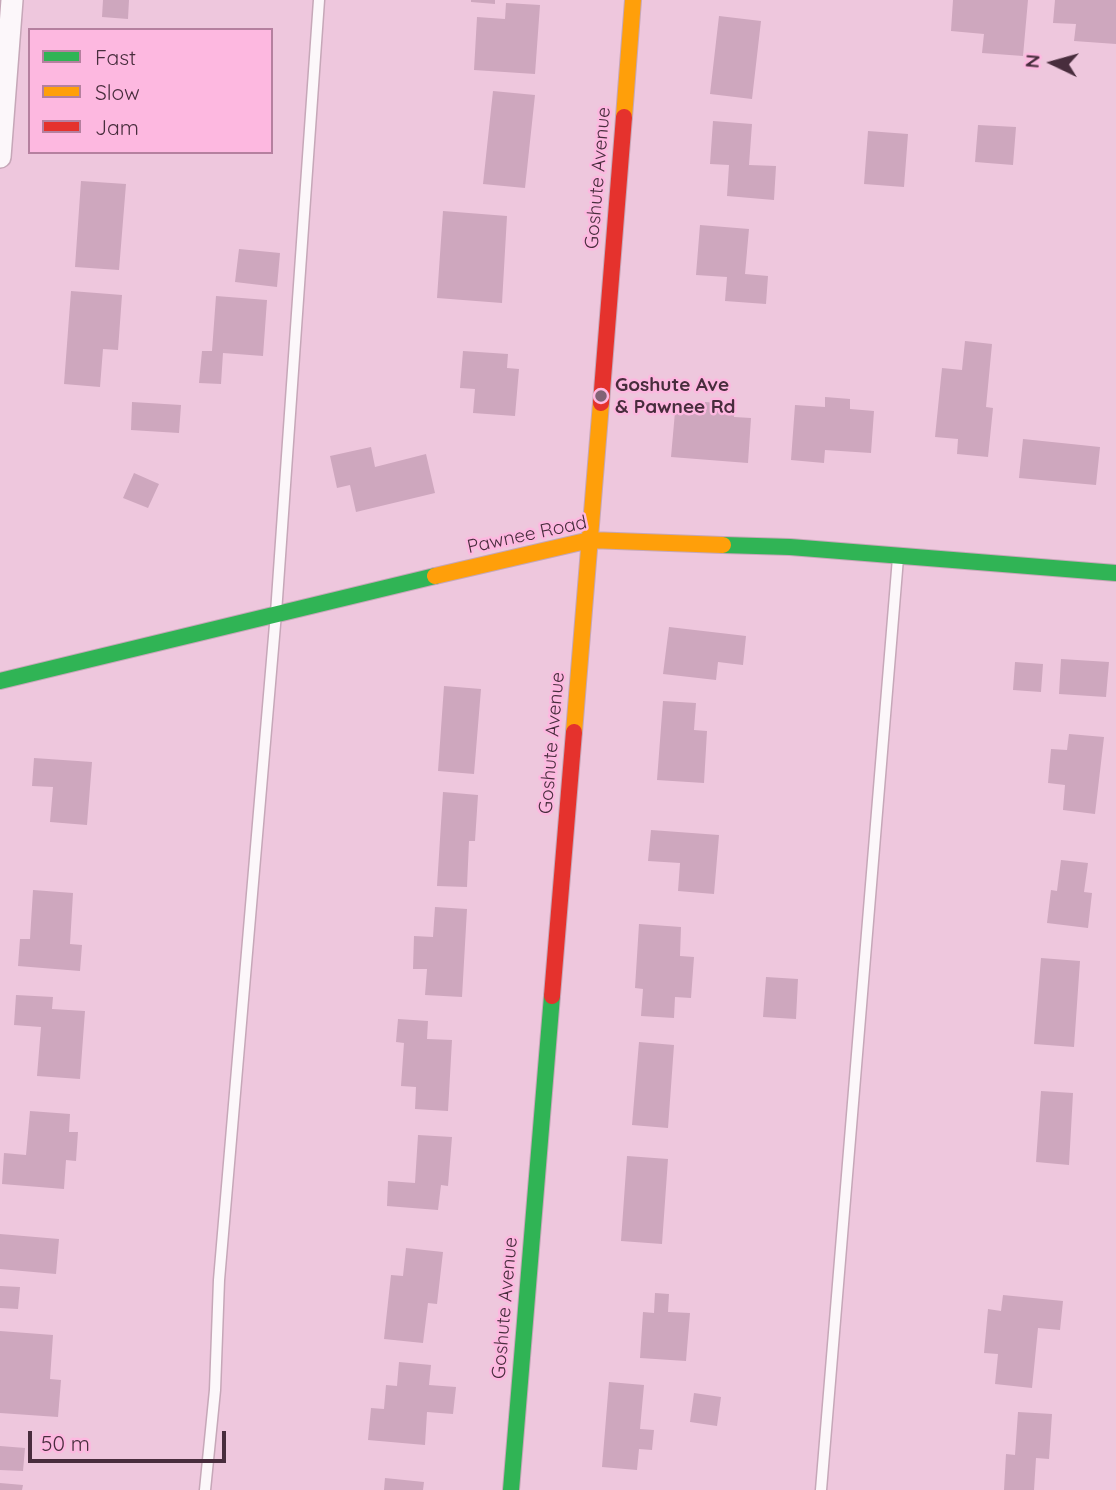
<!DOCTYPE html>
<style>
body{margin:0}
#map{position:relative;width:1116px;height:1490px;overflow:hidden;background:#eec7dd;font-family:Quicksand,sans-serif}
canvas{display:block}
.legend{position:absolute;left:28px;top:28px;width:245px;height:126px;box-sizing:border-box;background:#fdb8e0;border:2px solid #b5809f;margin:0;padding:9px 12px;list-style:none;font-size:21px;color:#482d3d}
.legend li{display:flex;align-items:center;gap:14px;height:35px}
.legend b{width:35px;border:2px solid #b5809f}
.north{position:absolute;left:1018px;top:28px;width:70px;height:70px;-webkit-text-stroke:5px #fdb8e0;paint-order:stroke;rotate:275deg;font-size:19px;font-weight:700;line-height:28px;text-align:center;color:#482d3d}
.north::after{content:'';display:block;margin:auto;width:24px;height:32px;background:#482d3d;clip-path:polygon(50% 0,100% 100%,50% 72%,0 100%)}
.scale{position:absolute;left:28px;top:1431px;width:198px;height:32px;box-sizing:border-box;border:4px solid #482d3d;border-top:0;padding-left:9px;font-size:21px;line-height:24px;white-space:nowrap;color:#482d3d;-webkit-text-stroke:5px #fdb8e0;paint-order:stroke}
</style>
<div id="map">
<canvas width="1116" height="1490"></canvas>
<ul class="legend">
<li><b style="height:9px;background:#30b455"></b>Fast</li>
<li><b style="height:9px;background:#ff9f0a"></b>Slow</li>
<li><b style="height:9px;background:#e5322d"></b>Jam</li>
</ul>
<div class="north">N</div>
<div class="scale">50 m</div>
</div>
<script>
const c = document.querySelector('canvas').getContext('2d');
c.lineJoin = 'round';
function fill(path, color) { c.fillStyle = color; c.fill(path, 'evenodd'); }
const toPath = rows => new Path2D(rows.map(r => 'M' + r).join(''));
function trace(path, color, width, dash) { c.strokeStyle = color; c.lineWidth = width; c.lineCap = dash ? 'butt' : 'round'; c.setLineDash(dash || []); c.stroke(path); }
function write(font, color, halo, rows, align = 'center') {
  c.font = font + ' Quicksand,sans-serif'; c.lineWidth = 5; c.setLineDash([]); c.textBaseline = 'middle'; c.strokeStyle = halo; c.fillStyle = color; for (const [text, x, y, turn = 0] of rows) {
    c.save(); c.translate(x, y); c.rotate((+turn || 0) * Math.PI / 180); c.textAlign = isNaN(turn) ? turn : align; if (halo) c.strokeText(text, 0, 0); c.fillText(text, 0, 0); c.restore();
  }
}
const building = toPath([
 [103,0,129,0,128,19,102,17],
 [471,0,495,0,495,4,471,2],
 [953,0,1028,0,1023,56,982,53,984,34,951,31],
 [1055,0,1116,0,1116,44,1074,41,1076,24,1053,23],
 [506,3,540,5,535,74,474,70,477,17,505,19],
 [719,16,761,21,752,99,710,94],
 [493,91,535,95,525,188,483,184],
 [713,121,752,124,749,165,776,166,774,200,727,196,729,165,710,164],
 [978,125,1016,127,1013,165,975,162],
 [868,131,908,134,904,187,864,184],
 [81,181,126,184,119,270,75,267],
 [443,211,507,216,502,303,437,298],
 [700,225,749,229,745,274,768,276,766,304,725,301,727,277,696,275],
 [239,249,280,253,277,287,235,282],
 [71,291,122,295,118,350,103,349,100,387,64,384],
 [216,296,267,300,263,356,223,353,221,384,199,383,202,351,212,351],
 [965,341,992,344,986,407,993,408,988,457,957,454,958,439,935,437,942,368,962,370],
 [463,351,508,354,507,368,519,369,515,416,473,413,475,389,460,388],
 [825,397,850,399,850,409,874,411,871,453,825,450,824,463,791,460,795,405,825,407],
 [132,402,181,405,179,433,131,430],
 [705,402,735,404,734,417,751,418,748,463,671,457,675,412,704,414],
 [1023,439,1100,447,1096,485,1019,478],
 [371,447,375,467,426,454,435,493,356,512,350,485,337,488,330,456],
 [134,473,159,484,148,508,123,498],
 [669,627,746,636,743,665,718,662,716,680,663,674],
 [1061,659,1109,662,1106,697,1059,694],
 [1015,662,1043,664,1041,692,1013,690],
 [444,686,481,689,474,774,438,771],
 [663,701,696,703,694,730,707,731,704,783,657,780],
 [1069,734,1104,737,1095,814,1063,810,1065,785,1048,783,1051,749,1067,750],
 [34,758,92,762,87,825,50,822,53,787,32,786],
 [443,792,478,795,475,841,469,841,467,887,437,886],
 [651,830,719,835,714,894,678,891,680,863,648,861],
 [1061,860,1088,863,1084,892,1092,893,1088,928,1047,923,1051,890,1057,891],
 [33,890,73,893,70,944,82,945,80,971,18,966,20,939,30,939],
 [435,907,467,909,462,997,425,995,427,969,413,969,414,936,433,937],
 [639,924,681,927,680,956,694,957,691,998,675,997,674,1018,641,1016,643,989,635,988],
 [1041,958,1080,961,1074,1047,1034,1044],
 [766,977,798,979,796,1019,763,1017],
 [16,995,53,997,52,1009,85,1011,80,1079,37,1076,41,1027,14,1025],
 [398,1019,428,1021,427,1039,452,1040,448,1111,415,1109,416,1087,401,1086,404,1043,396,1042],
 [639,1042,674,1045,668,1128,632,1125],
 [1041,1091,1073,1093,1069,1165,1036,1162],
 [30,1111,70,1114,69,1132,78,1132,76,1161,66,1160,64,1189,2,1184,4,1153,26,1155],
 [418,1135,452,1137,448,1186,441,1185,438,1210,387,1206,388,1181,415,1183],
 [627,1156,668,1159,662,1244,621,1241],
 [0,1234,59,1239,56,1274,0,1269],
 [406,1248,443,1252,437,1304,428,1303,423,1343,384,1339,391,1275,403,1276],
 [0,1286,20,1287,18,1309,0,1308],
 [655,1293,669,1294,668,1312,690,1313,686,1361,640,1358,643,1312,654,1313],
 [1003,1295,1063,1301,1060,1330,1038,1328,1032,1388,995,1384,998,1354,984,1353,988,1309,1001,1311],
 [0,1331,53,1335,50,1379,61,1380,58,1417,0,1413],
 [399,1362,431,1365,429,1385,456,1387,453,1414,427,1412,425,1445,368,1440,371,1408,384,1409,386,1385,397,1386],
 [609,1382,644,1385,640,1429,654,1430,652,1450,639,1449,637,1470,602,1467],
 [694,1393,721,1397,717,1426,690,1422],
 [1018,1412,1052,1414,1049,1459,1036,1458,1034,1490,1004,1490,1006,1454,1015,1455],
 [0,1446,25,1448,23,1471,0,1470],
 [385,1478,424,1482,423,1490,384,1490],
 [0,1483,23,1485,22,1490,0,1490]
]);
const lane = toPath([
 [205,1490,215,1390,219,1280,276,613,319,0],
 [821,1490,898,558]
]);
const street = toPath([
 [0,157,12,0]
]);
const fast = toPath([
 [723,545,790,547,1116,573],
 [0,681,435,576],
 [511,1490,552,996]
]);
const slow = toPath([
 [624,117,633,0],
 [435,576,590,540,723,545],
 [574,732,601,403]
]);
const jam = toPath([
 [601,403,624,117],
 [552,996,574,732]
]);
const markers = [
 [601,396,7,"#826375"]
];
const streetNames = [
 ["Goshute Avenue",598,178,-85],
 ["Pawnee Road",527,535,-12],
 ["Goshute Avenue",552,743,-85],
 ["Goshute Avenue",505,1308,-85]
];
const poiNames = [
 ["Goshute Ave",615,385],
 ["& Pawnee Rd",615,407]
];
fill(building, '#cea7be');
trace(lane, '#c6a7b8', 13);
trace(street, '#c6a7b8', 24);
trace(fast, '#c6a7b8', 18);
trace(slow, '#c6a7b8', 18);
trace(jam, '#c6a7b8', 18);
trace(lane, '#fcf7fa', 10);
trace(street, '#fcf7fa', 21);
trace(fast, '#30b455', 16);
trace(slow, '#ff9f0a', 16);
trace(jam, '#e5322d', 16);
for (const [x, y, r, color] of markers) { const dot = new Path2D(); dot.arc(x, y, r, 0, 2 * Math.PI); c.fillStyle = color; c.fill(dot); trace(dot, '#fdb8e0', 2.5); }
write('19px', '#482d3d', '#fdb8e0', streetNames);
write('bold 19px', '#482d3d', '#fdb8e0', poiNames, 'left');
</script>
